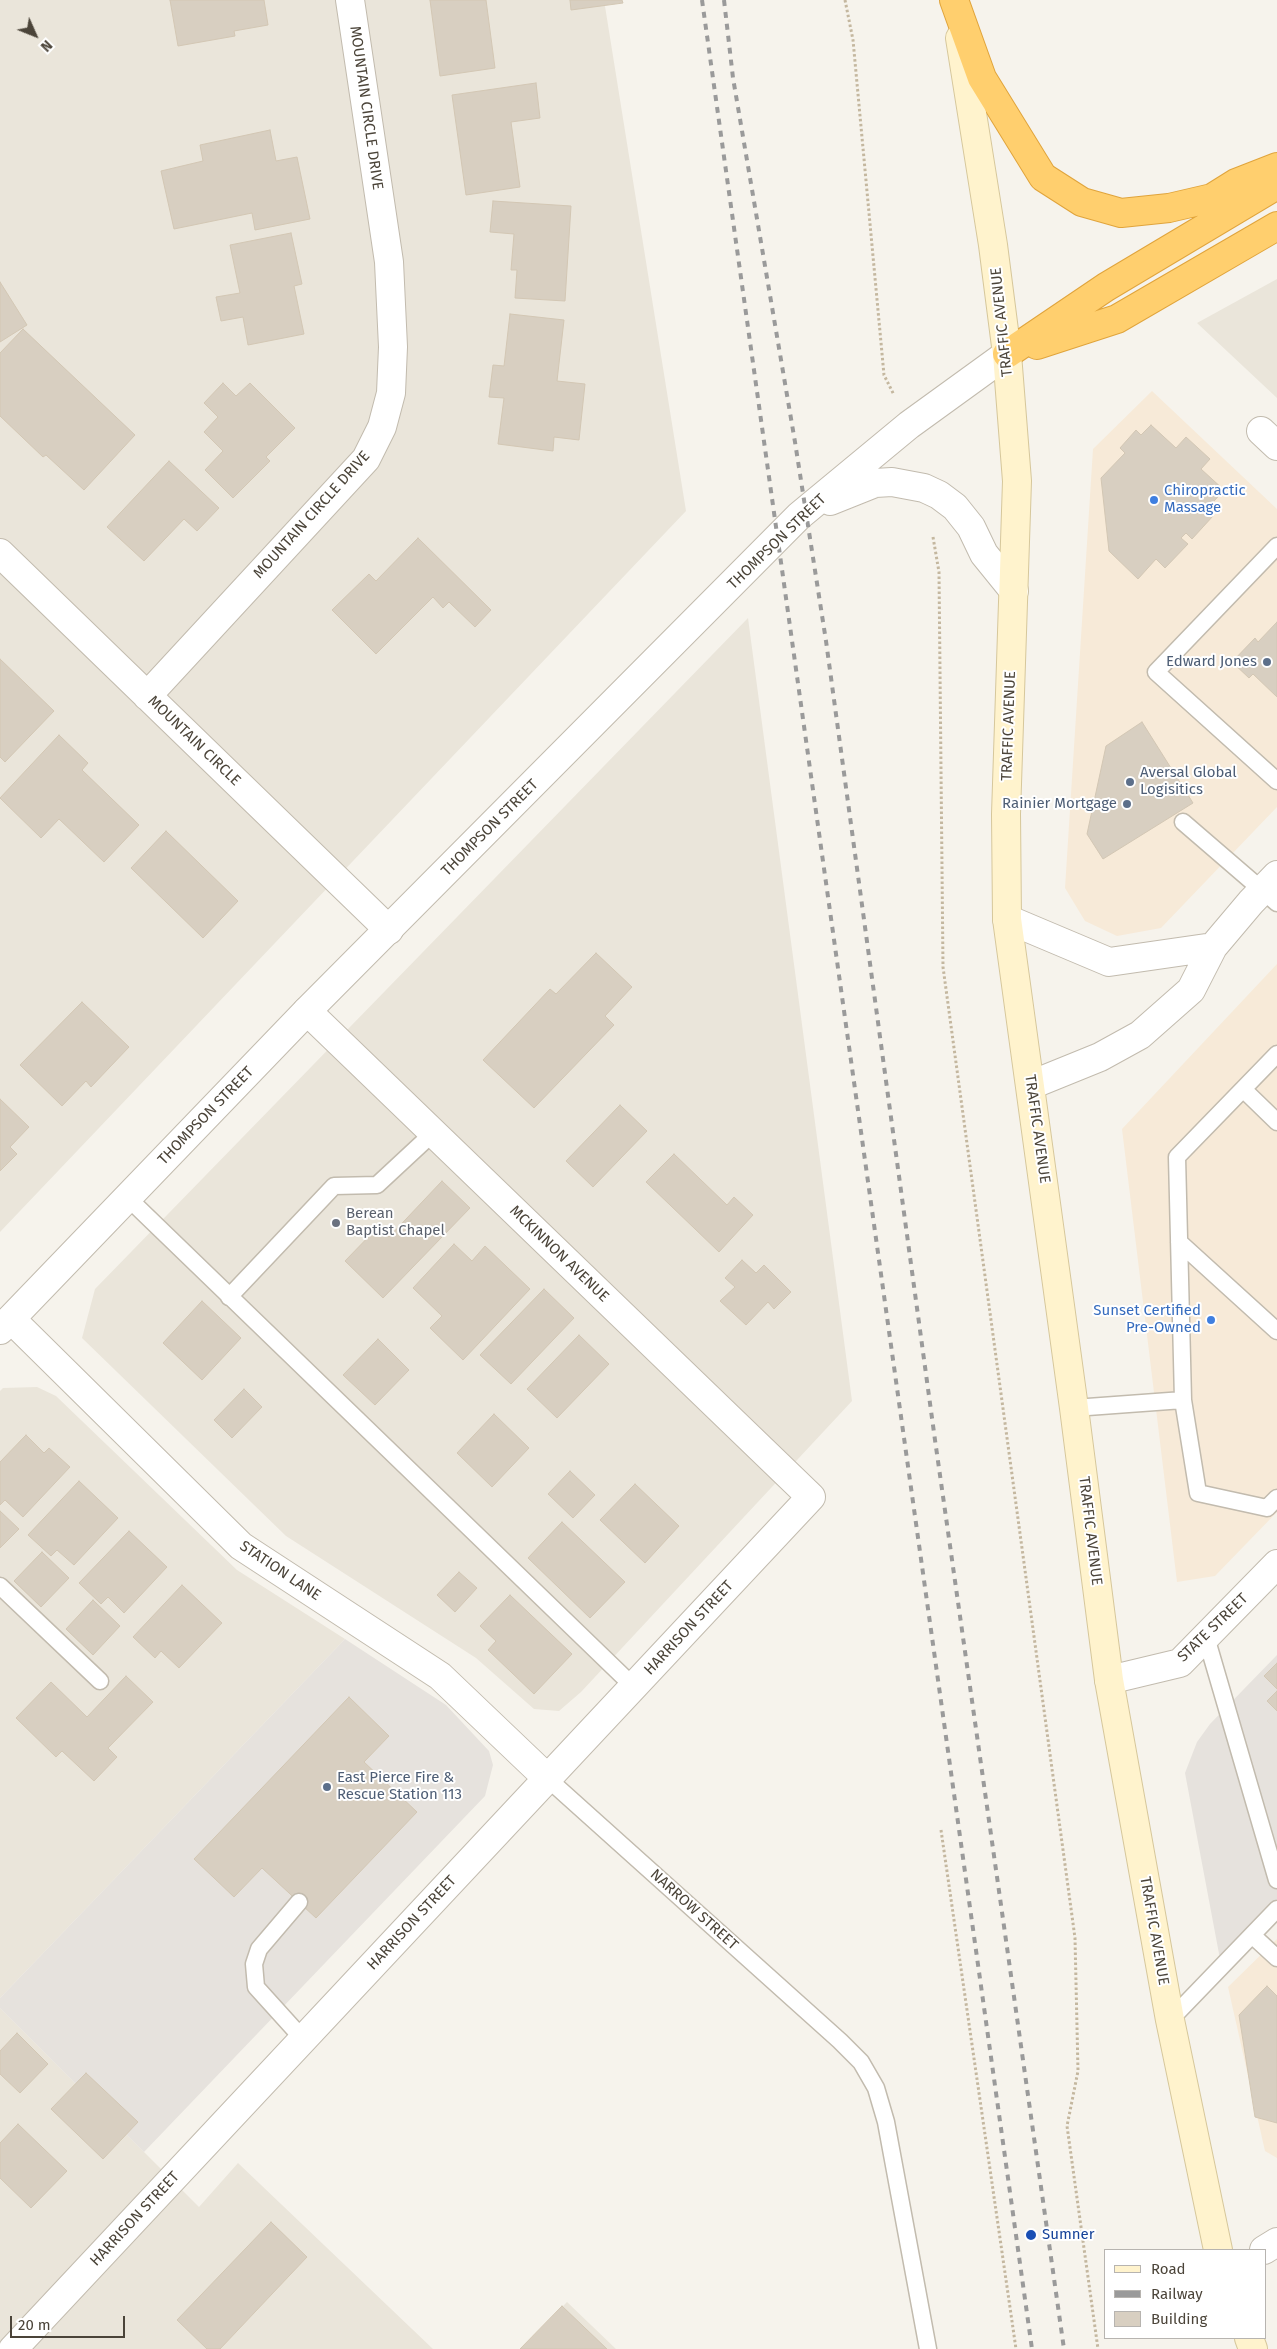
<!DOCTYPE html>
<style>
body{margin:0}
#map{position:relative;width:1277px;height:2349px;overflow:hidden;background:#f6f3ec;font-family:"Fira Sans",sans-serif}
canvas{display:block}
.legend{position:absolute;left:1104px;top:2249px;width:162px;height:90px;box-sizing:border-box;background:#fff;border:1px solid #b7b4b0;margin:0;padding:6px 9px;list-style:none;font-size:15px;color:#4b4439}
.legend li{display:flex;align-items:center;gap:10px;height:25px}
.legend b{width:25px;border:1px solid #b7b4b0}
.north{position:absolute;left:10px;top:10px;width:50px;height:50px;-webkit-text-stroke:4px #fff;paint-order:stroke;rotate:134deg;font-size:14px;font-weight:700;line-height:20px;text-align:center;color:#4b4439}
.north::after{content:'';display:block;margin:auto;width:18px;height:22px;background:#4b4439;clip-path:polygon(50% 0,100% 100%,50% 72%,0 100%)}
.scale{position:absolute;left:10px;top:2316px;width:115px;height:22px;box-sizing:border-box;border:2px solid #4b4439;border-top:0;padding-left:6px;font-size:15px;line-height:18px;white-space:nowrap;color:#4b4439;-webkit-text-stroke:4px #fff;paint-order:stroke}
</style>
<div id="map">
<canvas width="1277" height="2349"></canvas>
<ul class="legend">
<li><b style="height:6px;background:#fff3cd"></b>Road</li>
<li><b style="height:6px;background:#9a9a9a"></b>Railway</li>
<li><b style="height:14px;background:#d8cfc1"></b>Building</li>
</ul>
<div class="north">N</div>
<div class="scale">20 m</div>
</div>
<script>
const c = document.querySelector('canvas').getContext('2d');
c.lineJoin = 'round';
function fill(path, color) { c.fillStyle = color; c.fill(path, 'evenodd'); }
const toPath = rows => new Path2D(rows.map(r => 'M' + r).join(''));
function trace(path, color, width, dash) { c.strokeStyle = color; c.lineWidth = width; c.lineCap = dash ? 'butt' : 'round'; c.setLineDash(dash || []); c.stroke(path); }
function write(font, color, halo, rows, align = 'center') {
  c.font = font + ' "Fira Sans",sans-serif'; c.lineWidth = 4; c.setLineDash([]); c.textBaseline = 'middle'; c.strokeStyle = halo; c.fillStyle = color; for (const [text, x, y, turn = 0] of rows) {
    c.save(); c.translate(x, y); c.rotate((+turn || 0) * Math.PI / 180); c.textAlign = isNaN(turn) ? turn : align; if (halo) c.strokeText(text, 0, 0); c.fillText(text, 0, 0); c.restore();
  }
}
const residential = toPath([
 [0,0,604,0,686,511,0,1232],
 [1277,279,1277,398,1197,323],
 [748,618,852,1401,581,1692,559,1711,534,1709,476,1658,286,1536,82,1338,95,1289],
 [37,1387,56,1396,237,1570,345,1639,0,1998,0,1391,3,1388],
 [0,2008,199,2207,238,2163,433,2349,0,2349],
 [567,2302,616,2349,521,2349]
]);
const commercial = toPath([
 [1152,391,1277,509,1277,807,1161,928,1117,936,1085,921,1065,888,1093,449],
 [1277,964,1277,1512,1215,1576,1177,1582,1122,1129],
 [1277,1939,1277,2158,1265,2151,1228,1987]
]);
const industrial = toPath([
 [345,1639,446,1705,489,1751,493,1765,485,1796,144,2152,0,2008,0,1998],
 [1277,1655,1277,1899,1220,1959,1185,1773,1197,1742,1210,1724]
]);
const building = toPath([
 [170,0,264,0,268,25,234,31,235,36,178,46,170,0],
 [430,0,486,0,495,68,440,76,430,0],
 [570,0,622,0,623,3,571,10,570,0],
 [536,83,540,118,511,122,520,187,466,195,452,95,536,83],
 [270,130,276,161,297,157,310,219,255,230,252,213,174,229,161,171,203,161,200,145,270,130],
 [493,201,571,206,565,301,515,298,517,270,511,270,514,234,490,232,493,201],
 [291,233,302,284,294,286,304,334,248,345,243,317,221,321,216,297,240,293,230,245,291,233],
 [0,282,27,325,0,342,0,282],
 [510,314,564,320,557,381,585,384,579,440,554,437,553,451,498,444,504,398,489,397,493,365,504,366,510,314],
 [23,329,135,435,84,490,46,455,43,457,0,416,0,353,23,329],
 [223,383,236,396,250,383,295,428,266,457,270,461,233,498,205,470,223,451,204,432,218,417,204,403,223,383],
 [1151,425,1176,448,1186,437,1210,459,1201,469,1224,490,1206,510,1213,516,1192,539,1186,533,1181,538,1188,544,1165,568,1156,559,1138,579,1109,551,1101,478,1125,453,1120,448,1136,430,1141,435,1151,425],
 [169,461,219,508,197,531,184,519,144,561,107,527,169,461],
 [418,538,491,610,475,627,449,602,443,608,433,597,376,654,332,610,369,574,376,581,418,538],
 [1277,622,1277,697,1253,674,1249,678,1232,662,1255,638,1258,642,1277,622],
 [0,659,54,711,5,762,0,757,0,659],
 [1142,722,1193,803,1103,859,1087,834,1106,746,1142,722],
 [59,735,88,763,82,770,139,825,104,862,59,819,41,838,0,798,59,735],
 [166,831,238,901,203,938,131,868,166,831],
 [596,953,632,987,605,1016,614,1025,534,1108,483,1060,550,989,556,994,596,953],
 [82,1002,129,1047,91,1087,86,1081,62,1106,20,1065,82,1002],
 [0,1099,29,1127,10,1147,17,1154,0,1171,0,1099],
 [620,1105,647,1131,593,1187,566,1161,620,1105],
 [674,1154,727,1205,734,1197,753,1215,719,1252,646,1182,674,1154],
 [442,1181,470,1208,383,1298,345,1261,378,1227,389,1237,442,1181],
 [454,1244,472,1261,485,1246,530,1289,463,1360,430,1328,442,1316,413,1288,454,1244],
 [742,1260,756,1273,764,1265,791,1292,774,1309,768,1302,746,1325,720,1301,735,1287,725,1278,742,1260],
 [544,1289,574,1318,511,1384,480,1355,544,1289],
 [202,1301,241,1338,202,1380,163,1343,202,1301],
 [579,1335,609,1364,557,1418,527,1389,579,1335],
 [378,1339,409,1370,375,1405,343,1375,378,1339],
 [244,1389,262,1407,232,1438,214,1420,244,1389],
 [494,1414,529,1448,492,1487,457,1453,494,1414],
 [26,1435,44,1453,49,1448,70,1467,23,1517,5,1500,0,1505,0,1462,26,1435],
 [570,1471,595,1495,573,1518,548,1494,570,1471],
 [79,1481,118,1518,74,1565,57,1550,51,1556,28,1535,79,1481],
 [635,1484,679,1526,645,1563,600,1520,635,1484],
 [0,1511,19,1529,0,1548,0,1511],
 [562,1522,625,1582,590,1618,528,1558,562,1522],
 [129,1531,167,1567,124,1613,108,1597,101,1604,79,1583,129,1531],
 [42,1552,69,1578,41,1607,14,1581,42,1552],
 [459,1572,477,1588,455,1612,437,1595,459,1572],
 [182,1585,222,1623,179,1668,161,1651,155,1658,133,1637,182,1585],
 [510,1595,572,1654,534,1694,488,1650,496,1641,480,1626,510,1595],
 [93,1600,120,1626,93,1655,66,1629,93,1600],
 [1277,1663,1277,1689,1264,1676,1277,1663],
 [126,1676,153,1702,108,1748,117,1757,94,1781,62,1751,56,1757,16,1718,51,1682,87,1717,126,1676],
 [1277,1691,1277,1711,1267,1701,1277,1691],
 [349,1697,389,1736,364,1762,417,1812,316,1918,262,1868,234,1897,194,1859,349,1697],
 [1267,1986,1277,1996,1277,2123,1255,2117,1239,2015,1267,1986],
 [17,2033,48,2064,20,2093,0,2074,0,2051,17,2033],
 [86,2073,138,2122,103,2159,51,2109,86,2073],
 [18,2124,67,2171,31,2208,0,2178,0,2143,18,2124],
 [271,2222,307,2257,220,2349,207,2349,177,2320,271,2222],
 [562,2306,607,2349,520,2349,562,2306]
]);
const path = toPath([
 [845,0,853,40,884,375,894,395],
 [933,537,939,572,943,967,1075,1938,1078,2071,1067,2126,1098,2349],
 [941,1830,1016,2349]
]);
const service = toPath([
 [1277,546,1156,672,1277,781],
 [1183,822,1277,903],
 [1243,1089,1277,1122],
 [128,1198,633,1686],
 [1179,1242,1277,1331],
 [229,1297,334,1186,377,1185,433,1133],
 [1183,1400,1198,1493,1267,1508,1277,1498],
 [1074,1408,1183,1400,1177,1157,1277,1054],
 [0,1586,100,1681],
 [1206,1637,1277,1880],
 [547,1778,840,2041,861,2062,876,2088,886,2122,928,2349],
 [299,1902,259,1949,254,1964,256,1987,303,2039],
 [1252,1935,1277,1958],
 [1170,2020,1277,1909]
]);
const minor = toPath([
 [1261,431,1277,446],
 [0,553,389,930],
 [147,696,366,459,382,427,391,393,393,347,389,262,350,0],
 [1007,919,1109,962,1213,947],
 [1031,1085,1100,1057,1140,1035,1191,990,1213,947,1251,902,1277,875],
 [11,1319,241,1546,440,1676,547,1778],
 [1109,1680,1180,1663,1277,1564],
 [1264,2250,1277,2242],
 [13,2349,811,1497,307,1011]
]);
const tertiary = toPath([
 [830,501,875,483,892,482,924,488,939,495,955,507,971,527,984,554,1014,591],
 [0,1330,307,1011,799,516,909,425,1007,354]
]);
const secondary = toPath([
 [960,38,993,245,1007,354,1017,481,1006,814,1007,919,1074,1408,1109,1680,1170,2020,1218,2250],
 [1249,2338,1253,2349]
]);
const motorway = toPath([
 [954,0,982,78,1043,177,1082,202,1121,213,1169,208,1212,198,1236,183,1277,167],
 [1037,345,1117,319,1277,226],
 [1007,354,1106,287,1277,185]
]);
const rail = toPath([
 [702,0,1032,2349],
 [724,0,733,78,795,442,826,641,935,1440,1064,2349]
]);
const markers = [
 [1154,500,5,"#3f7fe0"],
 [1267,662,5,"#5c6f8a"],
 [1130,782,5,"#5c6f8a"],
 [1127,804,5,"#5c6f8a"],
 [336,1223,5,"#6b7280"],
 [1211,1320,5,"#3f7fe0"],
 [327,1787,5,"#5c6f8a"],
 [1031,2235,6,"#1a4fb4"]
];
const streetNames = [
 ["MOUNTAIN CIRCLE DRIVE",366,108,82],
 ["TRAFFIC AVENUE",1002,322,-96],
 ["MOUNTAIN CIRCLE DRIVE",312,515,-48],
 ["THOMPSON STREET",777,542,-44],
 ["TRAFFIC AVENUE",1009,726,-88],
 ["MOUNTAIN CIRCLE",194,741,44],
 ["THOMPSON STREET",490,828,-45],
 ["THOMPSON STREET",206,1116,-46],
 ["TRAFFIC AVENUE",1037,1129,82],
 ["MCKINNON AVENUE",559,1254,44],
 ["TRAFFIC AVENUE",1090,1531,83],
 ["STATION LANE",280,1571,34],
 ["HARRISON STREET",689,1628,-47],
 ["STATE STREET",1213,1628,-44],
 ["NARROW STREET",694,1910,42],
 ["HARRISON STREET",412,1923,-47],
 ["TRAFFIC AVENUE",1154,1931,80],
 ["HARRISON STREET",135,2219,-47]
];
const shopNames = [
 ["Chiropractic",1164,491],
 ["Massage",1164,508],
 ["Sunset Certified",1201,1311,"right"],
 ["Pre-Owned",1201,1328,"right"]
];
const serviceNames = [
 ["Edward Jones",1257,662],
 ["Aversal Global",1140,773,"left"],
 ["Logisitics",1140,790,"left"],
 ["Rainier Mortgage",1117,804],
 ["East Pierce Fire &",337,1778,"left"],
 ["Rescue Station 113",337,1795,"left"]
];
const worshipNames = [
 ["Berean",346,1214],
 ["Baptist Chapel",346,1231]
];
const transitNames = [
 ["Sumner",1042,2235]
];
fill(residential, '#eae5da');
fill(commercial, '#f7ead8');
fill(industrial, '#e6e2dd');
fill(building, '#d8cfc1');
trace(building, '#d3c7b4', 1);
trace(service, '#c2bbae', 19);
trace(minor, '#c2bbae', 30);
trace(tertiary, '#c2bbae', 30);
trace(secondary, '#d6c79b', 30);
trace(motorway, '#e0a43c', 30);
trace(path, '#c4b79f', 3, [2.5, 2.5]);
trace(service, '#fff', 16);
trace(minor, '#fff', 28);
trace(tertiary, '#fff', 28);
trace(secondary, '#fff3cd', 28);
trace(motorway, '#ffcf6e', 28);
trace(rail, '#9a9a9a', 4, [6, 6]);
for (const [x, y, r, color] of markers) { const dot = new Path2D(); dot.arc(x, y, r, 0, 2 * Math.PI); c.fillStyle = color; c.fill(dot); trace(dot, '#fff', 2); }
write('15px', '#4b4439', '#fff', streetNames);
write('15px', '#366cbe', '#fff', shopNames, 'left');
write('15px', '#4e5e75', '#fff', serviceNames, 'right');
write('15px', '#5b616d', '#fff', worshipNames, 'left');
write('15px', '#164399', '#fff', transitNames, 'left');
</script>
